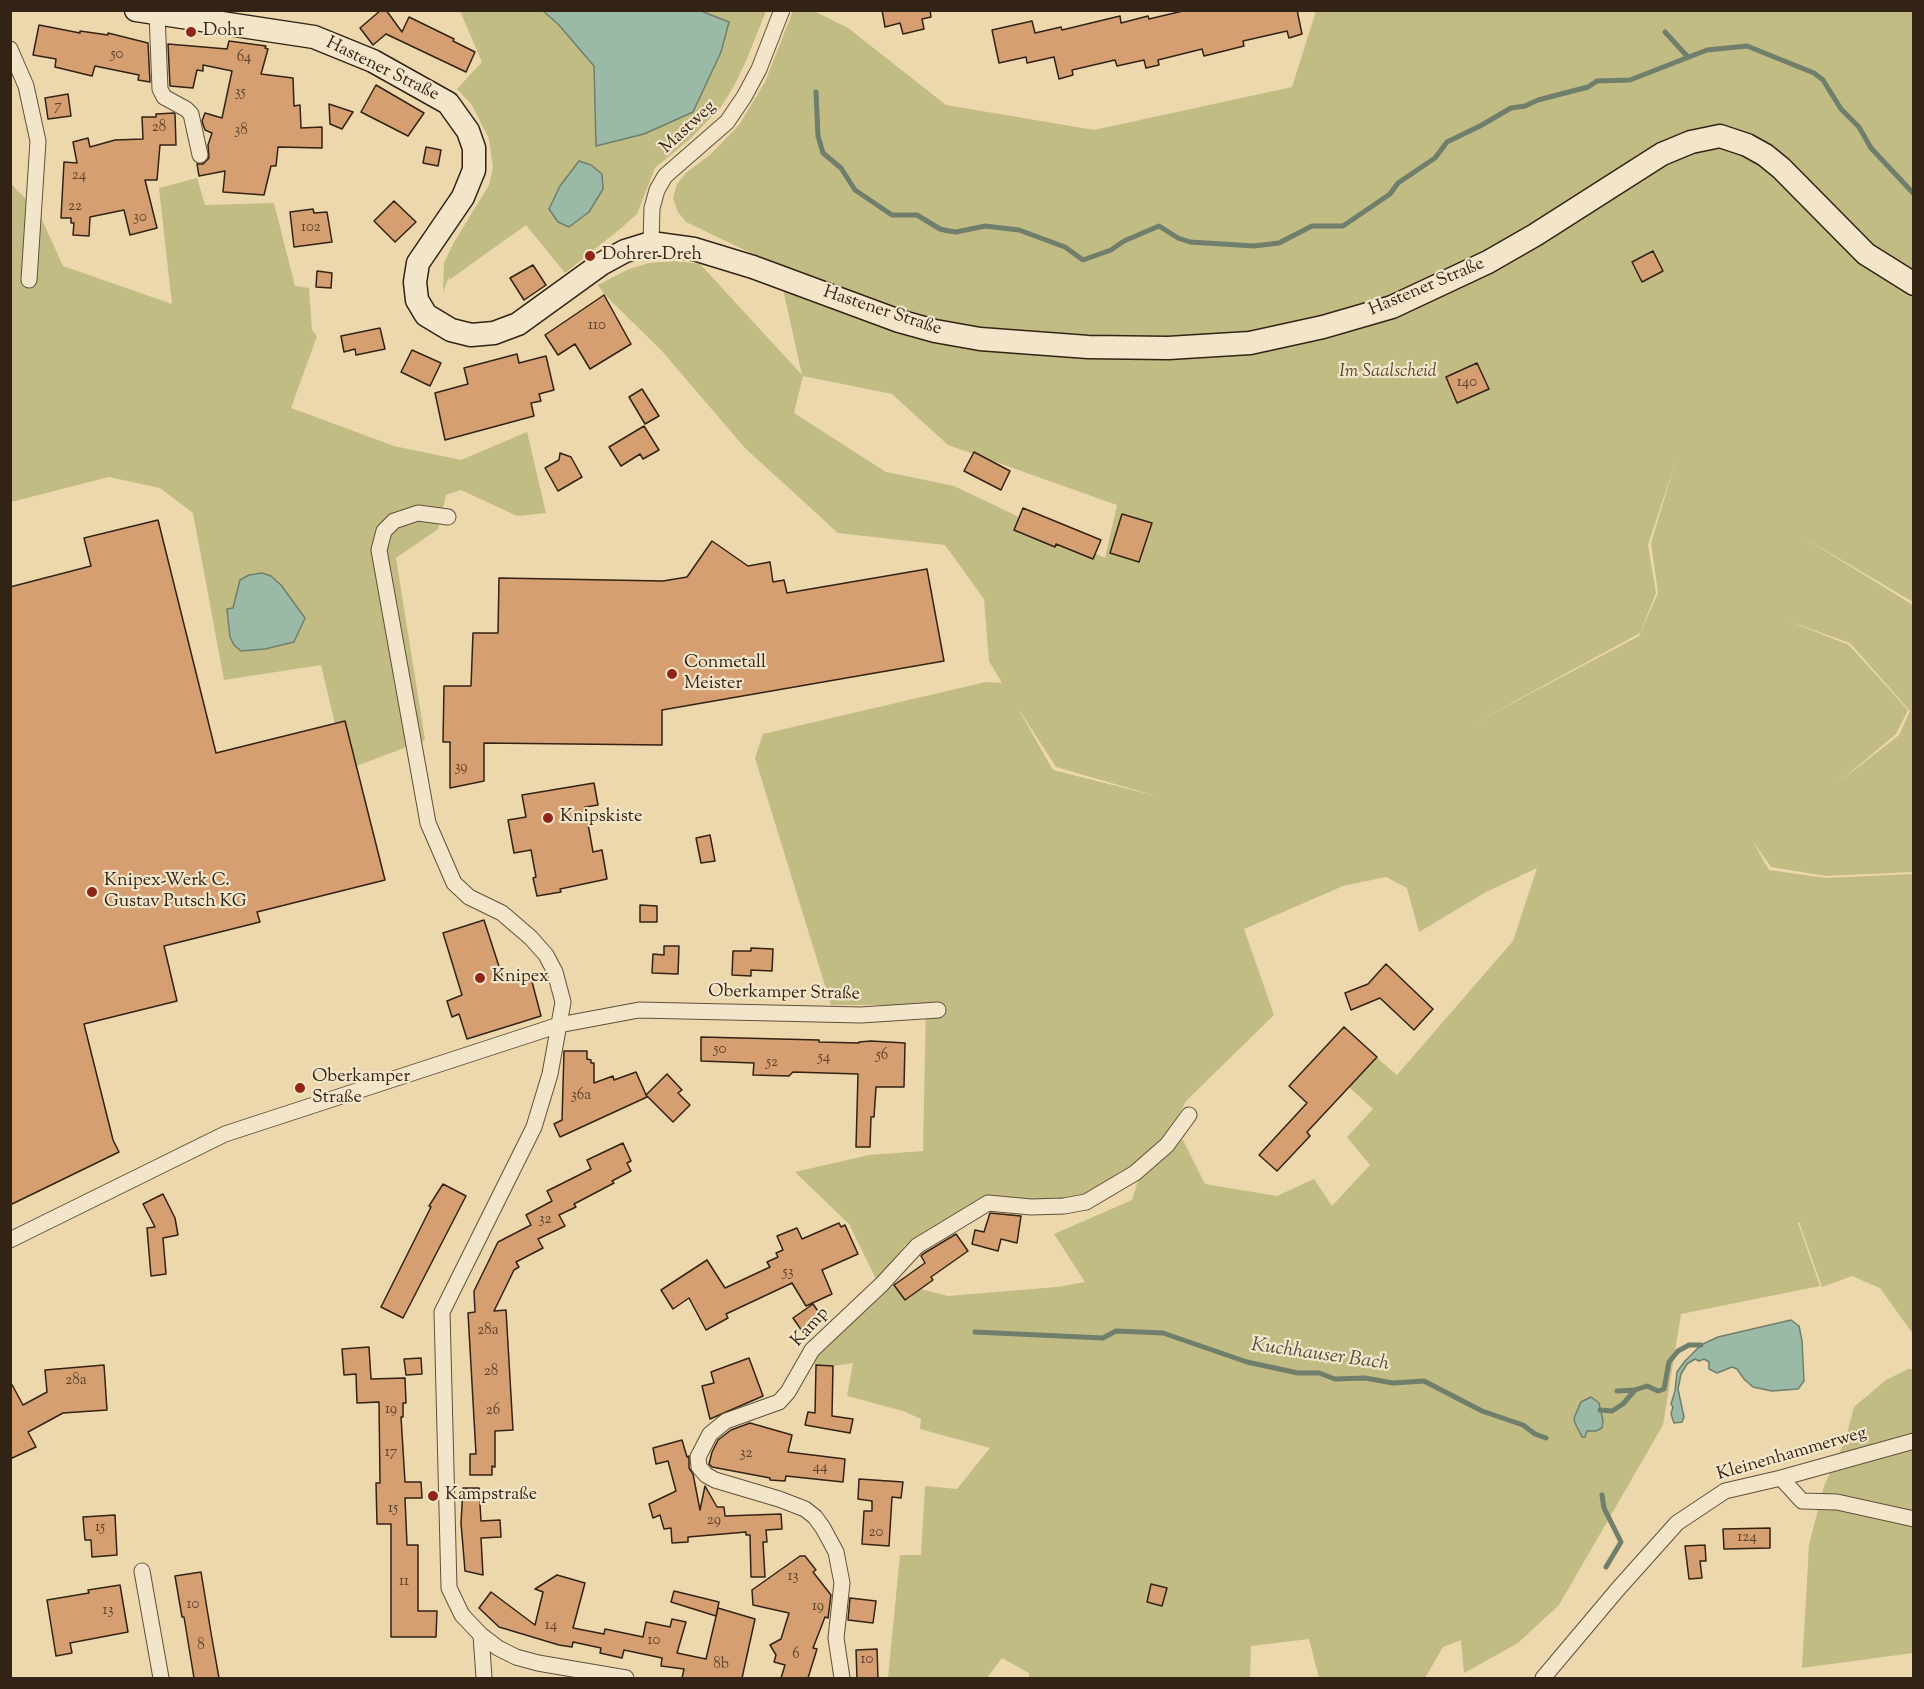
<!DOCTYPE html>
<meta charset="utf-8">
<style>
body{margin:0}
#map{position:relative;width:1924px;height:1689px;overflow:hidden;background:#edd7ac;font-family:"Sorts Mill Goudy",serif}
canvas{display:block}
.frame{position:absolute;inset:0;border:12px solid #322314;pointer-events:none}
</style>
<div id="map">
<canvas width="1924" height="1689"></canvas>
<div class="frame"></div>
</div>
<script>
const c = document.querySelector('canvas').getContext('2d');
c.lineJoin = 'round';
function fill(path, color) { c.fillStyle = color; c.fill(path, 'evenodd'); }
const toPath = rows => new Path2D(rows.map(r => 'M' + r).join(''));
function trace(path, color, width, dash) { c.strokeStyle = color; c.lineWidth = width; c.lineCap = dash ? 'butt' : 'round'; c.setLineDash(dash || []); c.stroke(path); }
function write(font, color, halo, rows, align = 'center') {
  c.font = font + ' "Sorts Mill Goudy",serif'; c.lineWidth = 4.5; c.setLineDash([]); c.textBaseline = 'middle'; c.strokeStyle = halo; c.fillStyle = color; for (const [text, x, y, turn = 0] of rows) {
    c.save(); c.translate(x, y); c.rotate((+turn || 0) * Math.PI / 180); c.textAlign = isNaN(turn) ? turn : align; if (halo) c.strokeText(text, 0, 0); c.fillText(text, 0, 0); c.restore();
  }
}
const green = toPath([
 [460,11,766,11,746,61,734,86,721,107,691,138,655,168,637,214,620,229,565,273,526,225,449,280,449,276,443,293,444,263,453,244,489,185,493,168,489,139,472,105,457,89,482,62],
 [793,11,814,11,848,28,946,105,1094,130,1292,87,1316,11,1913,11,1913,602,1801,536,1913,605,1913,872,1826,876,1771,867,1752,840,1769,870,1826,878,1913,874,1913,1334,1880,1288,1852,1276,1822,1287,1800,1225,1801,1223,1798,1223,1820,1286,1681,1314,1663,1425,1559,1605,1518,1643,1464,1673,1461,1640,1443,1647,1425,1678,1319,1678,1309,1639,1251,1646,1250,1678,1029,1678,1029,1673,1002,1658,987,1678,888,1678,900,1555,921,1555,925,1486,957,1489,990,1448,920,1429,921,1419,903,1411,847,1396,853,1363,833,1366,810,1364,815,1354,893,1282,948,1296,1057,1287,1085,1282,1054,1234,1132,1200,1139,1177,1181,1136,1205,1184,1277,1196,1314,1179,1332,1206,1370,1165,1347,1137,1373,1109,1349,1087,1376,1057,1397,1075,1513,941,1537,868,1486,892,1419,932,1407,888,1386,877,1343,886,1244,929,1274,1015,1186,1101,1168,1134,1146,1162,1070,1203,967,1208,905,1245,877,1281,849,1224,795,1172,869,1155,923,1151,926,1005,831,1005,755,758,763,734,986,682,1002,683,989,661,984,599,945,545,838,533,745,448,661,350,605,295,598,285,629,269,649,263,675,261,700,264,802,375,778,266,686,222,678,212,673,198,677,184,686,173,711,154,739,125,765,82],
 [803,376,892,394,948,445,1117,505,1105,558,954,486,886,472,794,413],
 [1676,460,1651,543,1658,593,1639,636,1473,724,1640,633,1656,593,1648,545],
 [1788,621,1850,643,1910,711,1899,735,1838,783,1896,734,1908,710,1849,645],
 [1016,705,1056,767,1160,797,1053,770],
 [197,178,205,205,274,203,295,286,309,288,312,330,317,336,291,408,394,446,461,460,527,432,546,513,517,516,461,490,446,495,438,529,396,558,425,740,346,770,321,665,224,680,193,513,160,488,109,477,11,502,10,183,38,211,63,266,172,304,159,188],
 [240,580,281,585,305,618,294,642,265,649,230,637,227,609,233,609],
 [1908,1369,1913,1369,1913,1653,1802,1668,1809,1545,1824,1486,1845,1441,1854,1407,1886,1380]
]);
const water = toPath([
 [543,11,701,11,729,22,721,52,693,112,644,134,596,146,594,66,558,24,543,11],
 [579,161,591,165,602,174,603,189,589,212,569,227,558,222,549,209,560,186,579,161],
 [262,573,271,576,281,585,305,618,294,642,265,649,241,651,234,645,230,637,227,609,233,608,240,580,249,575,262,573],
 [1791,1320,1799,1326,1802,1341,1804,1381,1798,1389,1772,1391,1753,1387,1744,1379,1737,1369,1732,1367,1717,1373,1709,1369,1709,1362,1704,1359,1699,1361,1695,1359,1687,1364,1681,1374,1678,1389,1684,1417,1682,1422,1674,1423,1671,1414,1673,1407,1671,1404,1675,1391,1677,1372,1685,1361,1701,1345,1718,1337,1791,1320],
 [1591,1397,1599,1403,1603,1421,1602,1428,1596,1431,1587,1431,1585,1437,1582,1437,1575,1423,1574,1418,1581,1402,1591,1397]
]);
const stream = toPath([
 [1665,32,1687,56],
 [816,92,818,136,823,153,841,168,855,190,892,215,917,215,940,229,949,231,956,232,985,226,1019,230,1065,247,1083,260,1111,250,1124,241,1159,226,1178,238,1190,242,1254,246,1279,243,1312,226,1343,226,1390,194,1398,183,1435,158,1447,142,1480,126,1511,108,1525,106,1538,100,1588,87,1597,81,1630,80,1707,50,1747,46,1814,73,1823,80,1841,109,1859,127,1871,148,1914,194],
 [975,1332,1103,1338,1116,1331,1163,1333,1247,1362,1298,1373,1319,1373,1335,1379,1365,1378,1393,1383,1424,1381,1482,1411,1523,1425,1535,1434,1546,1438],
 [1617,1391,1635,1390,1647,1386,1658,1391,1664,1389,1669,1362,1678,1351,1689,1345,1701,1345],
 [1600,1410,1612,1411,1623,1404,1635,1390],
 [1602,1495,1604,1508,1621,1542,1606,1567]
]);
const building = toPath([
 [381,10,386,10,402,32,409,17,454,39,453,41,475,52,466,72,386,34,373,45,360,28,381,10],
 [882,10,930,10,931,17,922,19,924,29,903,34,900,23,885,27,882,10],
 [1187,10,1297,10,1302,34,1289,38,1287,31,1243,41,1244,46,1204,56,1202,49,1158,60,1159,65,1146,68,1144,60,1117,66,1115,60,1072,70,1073,75,1059,79,1054,57,1027,63,1026,57,999,63,992,30,1032,21,1035,33,1061,27,1062,30,1120,16,1121,23,1148,16,1149,19,1187,10],
 [39,25,80,33,80,31,108,35,108,33,148,43,150,82,138,80,139,75,95,66,92,76,55,67,56,59,33,55,39,25],
 [229,41,266,46,265,48,268,49,261,74,293,78,294,106,300,105,301,128,322,127,322,148,278,147,276,166,271,166,264,195,223,192,225,171,199,176,197,164,203,164,209,158,208,145,212,133,205,130,202,121,205,113,222,118,232,71,203,65,203,71,197,70,193,88,170,86,168,44,227,49,229,41],
 [376,85,424,113,408,136,361,112,376,85],
 [68,94,71,116,48,119,45,98,68,94],
 [329,104,353,112,342,129,330,124,329,104],
 [174,113,175,114,176,145,160,145,157,180,145,180,157,228,130,235,124,210,90,217,89,236,73,235,74,223,71,223,71,218,61,218,64,162,77,163,73,142,88,138,90,147,115,140,143,139,142,117,156,117,156,114,174,113],
 [426,147,441,150,438,166,423,163,426,147],
 [394,201,416,222,395,242,374,221,394,201],
 [313,209,314,213,327,212,332,242,294,247,290,212,313,209],
 [1653,251,1663,271,1642,282,1632,262,1653,251],
 [533,265,546,285,524,300,510,278,533,265],
 [317,271,332,273,331,288,316,287,317,271],
 [604,295,631,344,590,369,575,344,558,355,545,335,604,295],
 [380,328,385,349,356,355,355,349,344,352,341,336,380,328],
 [412,350,441,363,430,386,401,372,412,350],
 [517,354,519,363,546,356,554,390,539,394,541,401,531,403,534,416,445,440,435,393,468,384,464,368,517,354],
 [1477,363,1489,389,1457,403,1446,377,1477,363],
 [642,389,659,416,645,424,629,397,642,389],
 [644,426,659,450,643,459,640,454,621,466,609,447,644,426],
 [974,452,1010,471,1001,490,964,471,974,452],
 [560,453,571,457,582,477,558,491,545,468,559,460,560,453],
 [1023,508,1101,540,1093,559,1056,544,1055,547,1014,530,1023,508],
 [1122,514,1152,523,1139,562,1110,553,1122,514],
 [158,520,216,753,345,721,385,880,257,912,260,922,164,946,177,1001,84,1024,113,1140,119,1152,10,1205,10,587,91,566,84,538,158,520],
 [712,541,748,566,770,562,773,582,784,580,787,593,927,569,944,661,662,710,662,745,484,743,484,781,450,788,450,742,443,742,444,686,471,686,473,633,498,633,499,578,663,581,687,577,712,541],
 [594,783,598,805,585,807,593,852,602,850,607,879,560,889,561,892,537,896,533,878,536,877,531,850,514,853,508,820,526,817,522,795,594,783],
 [710,835,715,861,701,863,696,838,710,835],
 [640,905,657,906,657,922,640,922,640,905],
 [484,920,504,982,530,974,541,1016,467,1039,459,1014,452,1017,447,1001,462,995,443,933,484,920],
 [664,946,679,946,678,974,652,973,653,954,664,955,664,946],
 [751,948,773,949,772,971,751,970,751,976,732,975,733,951,751,951,751,948],
 [1386,964,1433,1009,1414,1030,1380,998,1351,1010,1345,993,1368,984,1386,964],
 [1344,1027,1377,1057,1307,1132,1310,1136,1277,1171,1259,1155,1307,1103,1289,1086,1344,1027],
 [701,1037,819,1040,819,1042,859,1043,859,1042,871,1041,905,1043,904,1087,876,1087,874,1117,871,1117,870,1147,856,1147,858,1074,793,1072,789,1076,753,1075,754,1063,701,1061,701,1037],
 [564,1051,587,1051,587,1059,591,1060,591,1063,594,1063,594,1083,613,1076,614,1080,636,1072,647,1097,560,1137,554,1124,562,1120,564,1051],
 [667,1074,682,1090,678,1093,690,1105,673,1122,646,1095,667,1074],
 [623,1143,631,1161,627,1163,631,1171,612,1181,614,1183,574,1204,576,1207,559,1215,565,1226,538,1239,543,1248,516,1262,519,1267,514,1270,494,1311,506,1310,513,1430,495,1431,495,1467,492,1466,492,1475,470,1475,470,1454,476,1454,468,1313,475,1312,474,1291,498,1242,531,1225,526,1215,552,1201,547,1191,591,1169,587,1160,623,1143],
 [443,1184,466,1196,403,1318,381,1307,431,1207,429,1206,443,1184],
 [163,1194,175,1218,178,1235,163,1238,166,1274,151,1276,147,1228,155,1227,143,1204,163,1194],
 [990,1213,1021,1216,1017,1243,1001,1239,998,1251,972,1244,975,1230,984,1232,990,1213],
 [839,1223,841,1227,845,1225,858,1254,822,1270,832,1294,806,1306,792,1283,726,1314,728,1318,706,1330,689,1298,673,1309,661,1290,707,1260,725,1288,770,1267,767,1262,778,1257,776,1253,783,1250,777,1236,797,1228,802,1239,839,1223],
 [956,1234,968,1251,931,1277,933,1280,905,1300,894,1285,925,1263,921,1256,923,1254,956,1234],
 [813,1304,822,1317,802,1331,793,1318,813,1304],
 [369,1347,371,1379,405,1378,406,1403,403,1403,403,1417,401,1417,405,1482,421,1482,422,1498,405,1498,407,1545,418,1545,418,1611,437,1611,436,1637,391,1637,391,1524,377,1524,376,1483,380,1483,379,1402,357,1403,356,1374,344,1375,342,1349,369,1347],
 [421,1358,422,1374,406,1375,404,1359,421,1358],
 [749,1358,763,1396,710,1419,702,1386,714,1383,711,1372,749,1358],
 [104,1365,107,1410,63,1413,28,1432,36,1447,10,1459,10,1381,23,1405,47,1392,45,1370,104,1365],
 [816,1365,833,1366,832,1416,853,1419,850,1433,805,1425,808,1412,815,1413,816,1365],
 [750,1423,792,1435,788,1452,845,1459,843,1482,786,1476,785,1481,770,1480,770,1478,712,1467,709,1464,712,1452,718,1440,731,1430,750,1423],
 [682,1440,687,1457,689,1456,689,1468,693,1474,700,1510,705,1486,717,1507,724,1507,725,1516,781,1514,782,1529,766,1530,767,1542,763,1542,765,1577,751,1577,750,1535,746,1535,746,1532,688,1537,688,1542,672,1543,671,1528,664,1529,660,1515,653,1518,649,1504,676,1491,668,1461,656,1464,653,1448,682,1440],
 [859,1479,903,1482,901,1498,892,1497,889,1546,862,1544,864,1511,872,1511,872,1501,858,1499,859,1479],
 [463,1488,479,1488,481,1521,500,1520,501,1537,481,1538,483,1575,465,1571,461,1523,463,1488],
 [115,1515,117,1555,92,1557,91,1540,85,1540,83,1517,115,1515],
 [1770,1528,1770,1548,1724,1549,1723,1529,1770,1528],
 [1705,1545,1706,1561,1700,1561,1702,1578,1689,1579,1685,1546,1705,1545],
 [800,1556,805,1556,816,1570,813,1572,831,1595,828,1618,825,1617,813,1648,817,1649,808,1678,781,1678,785,1665,774,1662,776,1655,770,1645,781,1639,789,1613,753,1605,752,1590,800,1556],
 [201,1572,211,1633,219,1678,194,1678,184,1617,182,1617,175,1576,201,1572],
 [557,1575,585,1583,573,1628,604,1634,605,1629,643,1637,646,1622,670,1627,672,1619,686,1622,677,1653,706,1659,718,1608,755,1619,742,1678,682,1678,684,1669,661,1666,662,1658,624,1650,622,1658,600,1653,601,1648,573,1642,572,1647,559,1645,499,1627,479,1608,491,1592,535,1625,543,1592,535,1589,557,1575],
 [1151,1584,1167,1588,1162,1606,1147,1602,1151,1584],
 [120,1585,128,1632,70,1643,72,1653,56,1656,47,1600,89,1593,88,1590,120,1585],
 [674,1591,719,1602,716,1616,671,1602,674,1591],
 [850,1598,876,1601,873,1623,848,1620,850,1598],
 [877,1649,878,1678,857,1678,856,1650,877,1649]
]);
const street = toPath([
 [157,13,160,89,164,97,186,109,191,114,200,155],
 [10,49,26,86,38,141,29,280],
 [651,243,652,208,657,190,665,176,727,122,744,97,759,69,782,10],
 [448,517,418,513,394,521,384,531,379,550,428,823,454,883,469,897,502,913,531,938,546,955,555,972,563,1002,550,1074,534,1127,442,1312,449,1588,462,1615,481,1635,498,1648,516,1657,538,1663,626,1678],
 [10,1240,225,1134,559,1025,639,1010,861,1015,938,1010],
 [1781,1478,1802,1501,1837,1502,1914,1519],
 [142,1571,161,1678],
 [481,1635,484,1678],
 [842,1678,836,1638,842,1583,836,1552,823,1528,815,1517,805,1509,779,1499,715,1480,706,1475,699,1467,698,1457,710,1434,726,1421,779,1402,788,1392,812,1350,882,1284,917,1246,988,1203,1031,1207,1064,1206,1086,1202,1135,1173,1167,1145,1189,1115],
 [1543,1678,1618,1589,1677,1523,1725,1491,1781,1478,1914,1441]
]);
const secondary = toPath([
 [136,10,314,37,373,61,448,103,468,131,474,148,474,170,463,197,418,263,415,282,417,300,426,315,451,330,471,335,494,333,518,324,601,264,625,251,651,243,694,249,753,267,899,321,935,331,980,339,1088,347,1168,348,1250,343,1323,327,1392,307,1488,262,1535,235,1662,154,1691,142,1720,136,1747,145,1765,155,1781,168,1866,254,1914,284]
]);
const markers = [
 [191,32,6,"#8f2418"],
 [590,256,6,"#8f2418"],
 [672,674,6,"#8f2418"],
 [548,818,6,"#8f2418"],
 [92,892,6,"#8f2418"],
 [480,978,6,"#8f2418"],
 [300,1088,6,"#8f2418"],
 [433,1496,6,"#8f2418"]
];
const numberNames = [
 ["50",117,55],
 ["64",244,58],
 ["35",240,93],
 ["7",58,107],
 ["28",159,128],
 ["38",241,131],
 ["24",79,176],
 ["22",75,207],
 ["30",140,218],
 ["102",311,228],
 ["110",597,326],
 ["140",1467,383],
 ["39",461,768],
 ["50",720,1050],
 ["56",882,1056],
 ["54",824,1058],
 ["52",772,1063],
 ["36a",581,1096],
 ["32",545,1220],
 ["53",788,1273],
 ["28a",488,1331],
 ["28",491,1372],
 ["28a",76,1381],
 ["19",391,1410],
 ["26",493,1411],
 ["17",391,1453],
 ["32",746,1454],
 ["44",820,1468],
 ["15",393,1509],
 ["29",714,1521],
 ["15",100,1528],
 ["20",876,1533],
 ["124",1747,1538],
 ["13",793,1577],
 ["11",404,1582],
 ["10",193,1605],
 ["19",818,1607],
 ["13",108,1611],
 ["14",551,1626],
 ["10",654,1641],
 ["8",201,1646],
 ["6",796,1655],
 ["10",867,1660],
 ["8b",721,1665]
];
const poiNames = [
 ["Dohr",203,32],
 ["Dohrer Dreh",602,256],
 ["Conmetall",684,664],
 ["Meister",684,685],
 ["Knipskiste",560,818],
 ["Knipex-Werk C.",104,882],
 ["Gustav Putsch KG",104,903],
 ["Knipex",492,978],
 ["Oberkamper",312,1078],
 ["Straße",312,1099],
 ["Kampstraße",445,1496]
];
const streetNames = [
 ["Hastener Straße",382,70,26],
 ["Mastweg",689,128,-43],
 ["Hastener Straße",1427,288,-23],
 ["Hastener Straße",882,312,18],
 ["Oberkamper Straße",784,994,1],
 ["Kamp",811,1328,-48],
 ["Kleinenhammerweg",1792,1455,-16]
];
const parkNames = [
 ["Im Saalscheid",1388,373]
];
const waterNames = [
 ["Kuchhauser Bach",1320,1356,8]
];
fill(green, '#c0bc84');
fill(water, '#9abaa7');
trace(water, '#707e6c', 1.5);
trace(stream, '#707e6c', 5);
fill(building, '#d59f72');
trace(building, '#322314', 1.5);
trace(street, '#61503a', 17);
trace(secondary, '#322314', 25);
trace(street, '#f3e5c9', 15);
trace(secondary, '#f3e5c9', 22);
for (const [x, y, r, color] of markers) { const dot = new Path2D(); dot.arc(x, y, r, 0, 2 * Math.PI); c.fillStyle = color; c.fill(dot); trace(dot, '#f3e5c9', 2); }
write('15px', '#5b422c', null, numberNames);
write('18px', '#322314', '#f3e5c9', poiNames, 'left');
write('18px', '#322314', '#f3e5c9', streetNames);
write('italic 18px', '#564930', '#f3e5c9', parkNames);
write('italic 20px', '#515040', '#f3e5c9', waterNames);
</script>
